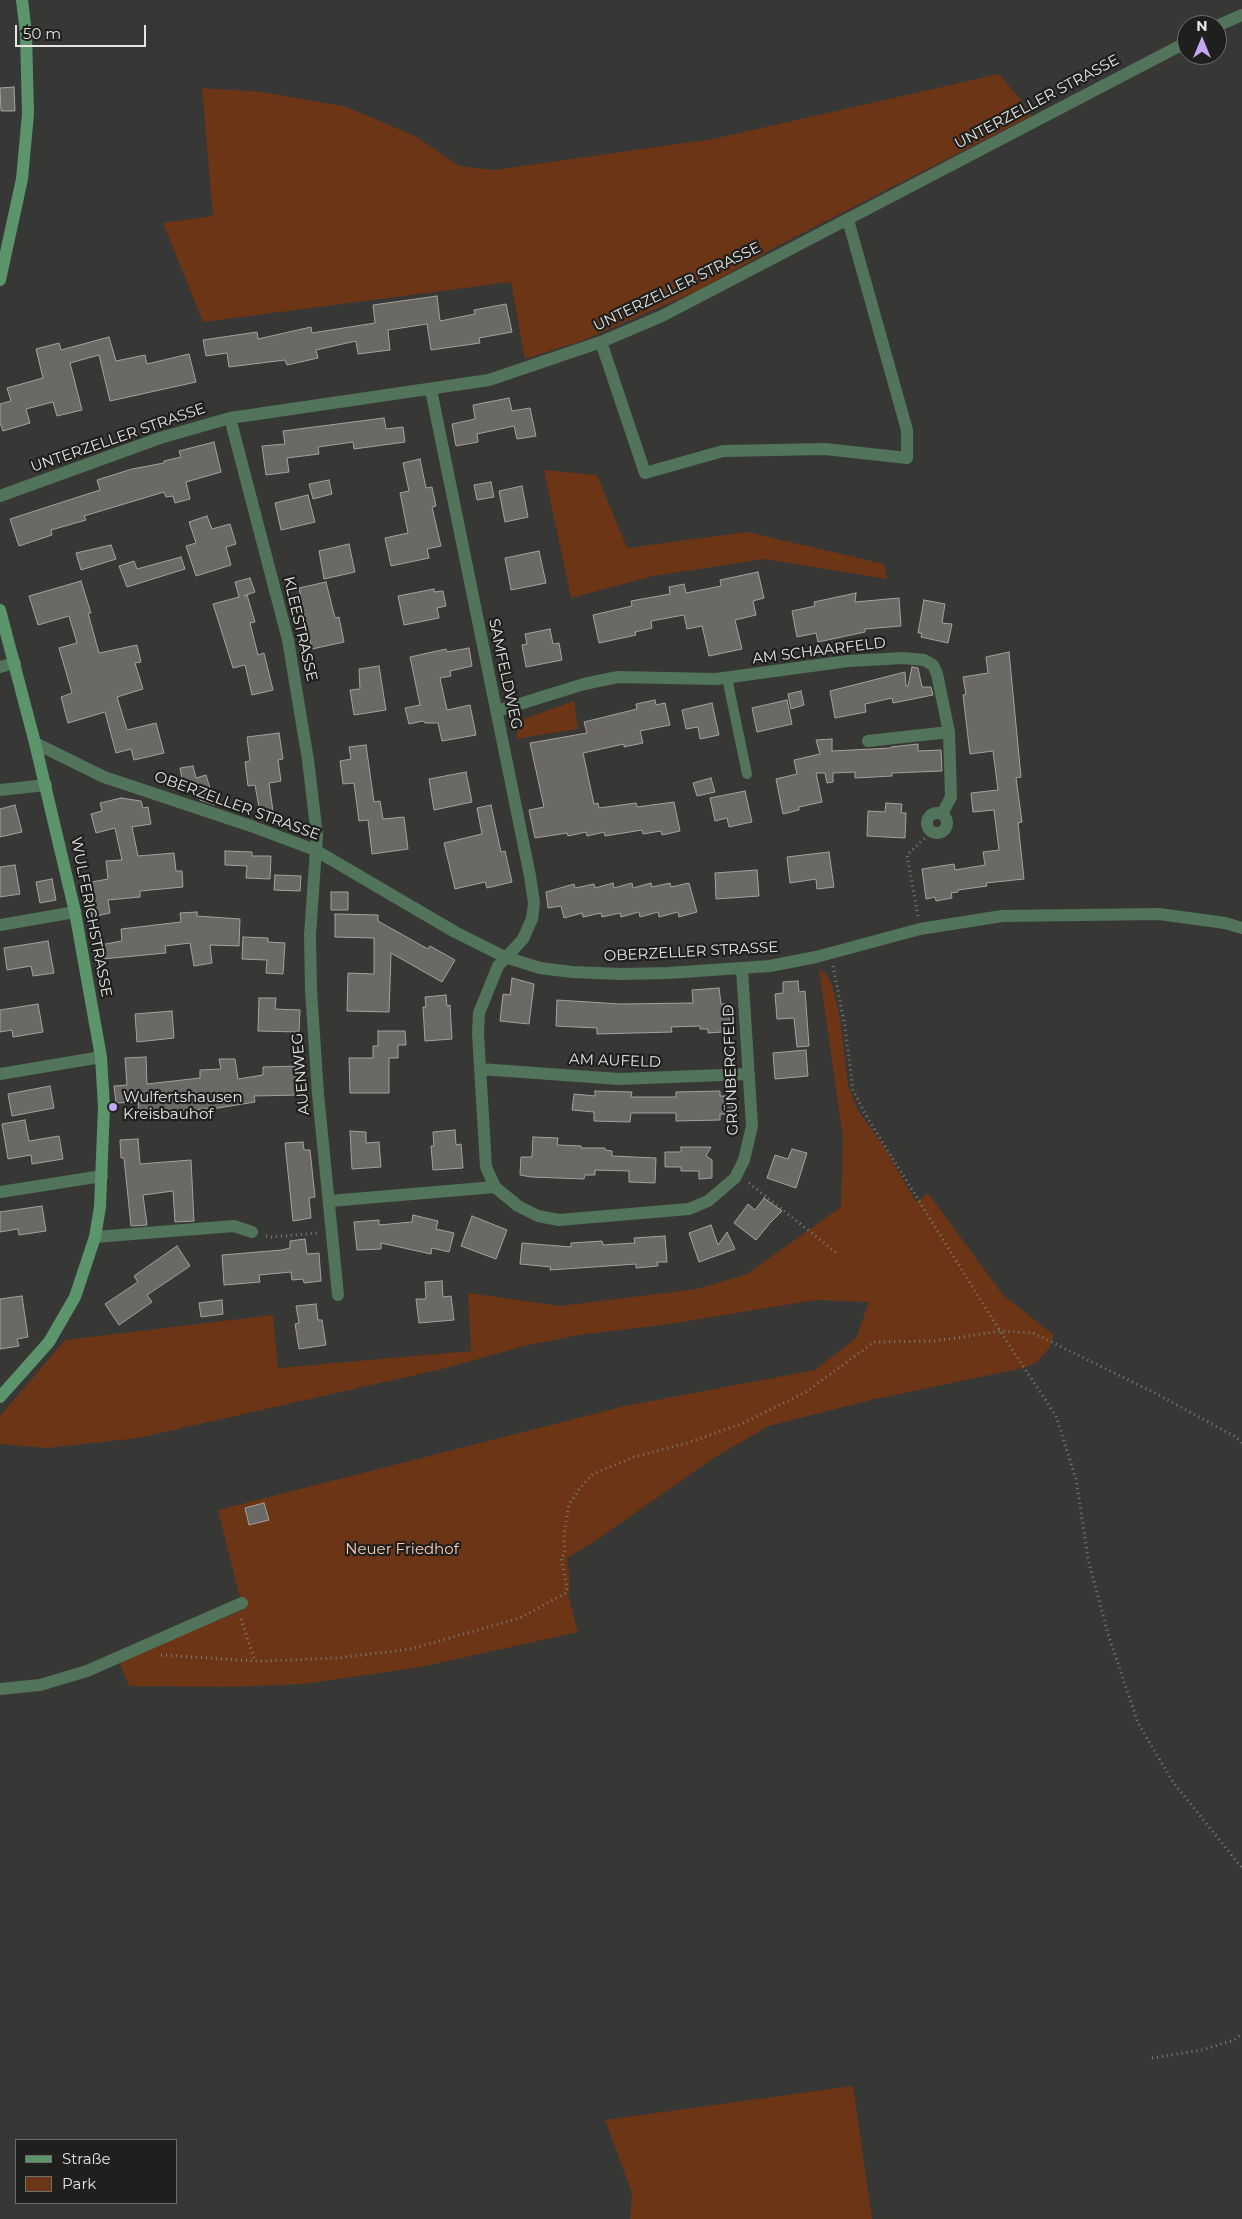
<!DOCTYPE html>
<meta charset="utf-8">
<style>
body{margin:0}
#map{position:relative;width:1242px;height:2219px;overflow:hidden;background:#373835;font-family:Montserrat,sans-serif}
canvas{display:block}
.legend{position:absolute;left:15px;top:2139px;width:162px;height:65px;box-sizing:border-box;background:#1f1f1e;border:1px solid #6e6e6d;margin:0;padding:6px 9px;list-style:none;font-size:15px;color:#e5e5e3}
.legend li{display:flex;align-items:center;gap:10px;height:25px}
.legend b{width:25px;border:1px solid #6e6e6d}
.north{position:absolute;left:1177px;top:15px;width:50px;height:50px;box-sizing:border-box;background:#1f1f1e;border:1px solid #6e6e6d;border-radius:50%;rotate:0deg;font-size:14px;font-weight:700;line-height:20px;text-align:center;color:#e5e5e3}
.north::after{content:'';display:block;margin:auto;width:18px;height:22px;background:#c5a7f1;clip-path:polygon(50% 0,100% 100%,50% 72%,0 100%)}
.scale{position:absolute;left:15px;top:25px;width:131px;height:22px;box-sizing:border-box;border:2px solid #e5e5e3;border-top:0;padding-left:6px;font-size:15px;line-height:18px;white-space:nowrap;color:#e5e5e3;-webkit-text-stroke:4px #1f1f1e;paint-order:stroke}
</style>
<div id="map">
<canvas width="1242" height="2219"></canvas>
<ul class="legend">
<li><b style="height:6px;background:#5c946c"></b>Straße</li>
<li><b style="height:14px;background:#6b3516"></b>Park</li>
</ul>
<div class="north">N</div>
<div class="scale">50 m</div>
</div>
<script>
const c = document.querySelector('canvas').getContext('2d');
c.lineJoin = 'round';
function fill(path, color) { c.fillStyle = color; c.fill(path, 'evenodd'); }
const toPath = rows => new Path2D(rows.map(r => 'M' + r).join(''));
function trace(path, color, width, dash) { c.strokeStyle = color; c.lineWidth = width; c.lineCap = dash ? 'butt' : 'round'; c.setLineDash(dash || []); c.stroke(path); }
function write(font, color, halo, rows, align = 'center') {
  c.font = font + ' Montserrat,sans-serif'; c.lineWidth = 4.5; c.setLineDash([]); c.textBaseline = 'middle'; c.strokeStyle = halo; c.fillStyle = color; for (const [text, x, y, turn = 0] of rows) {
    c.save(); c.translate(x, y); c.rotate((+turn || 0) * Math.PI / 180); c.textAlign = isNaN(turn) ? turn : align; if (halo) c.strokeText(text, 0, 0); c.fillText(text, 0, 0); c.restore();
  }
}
const green = toPath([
 [999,74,1024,104,1031,116,785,242,699,290,584,340,525,359,511,282,203,322,163,223,213,216,202,88,262,92,347,107,417,137,459,166,494,170,713,139],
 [544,470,597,475,627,548,747,532,884,564,887,579,765,559,653,576,571,598],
 [574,701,578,729,516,739,521,720],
 [819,969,826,974,832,985,840,1018,848,1085,857,1109,884,1147,916,1202,928,1193,1003,1295,1054,1335,1049,1348,1036,1363,1023,1368,875,1399,769,1426,715,1457,595,1541,567,1558,570,1586,568,1595,578,1632,421,1667,304,1684,226,1687,129,1686,119,1661,243,1610,218,1510,625,1406,815,1370,856,1338,869,1302,816,1300,670,1324,579,1335,524,1346,446,1368,138,1438,47,1448,0,1444,0,1416,65,1340,273,1315,278,1368,471,1351,468,1293,560,1306,697,1289,747,1274,841,1207,843,1138],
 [853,2086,872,2219,630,2219,632,2193,605,2120]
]);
const building = toPath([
 [14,87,15,111,1,111,0,88,14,87],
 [437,296,440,321,475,314,474,310,506,304,512,332,479,338,480,343,431,350,427,324,388,330,390,350,358,354,356,341,316,350,318,358,287,365,285,360,229,367,227,353,206,356,203,340,257,332,258,339,311,327,312,333,375,323,373,305,437,296],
 [109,337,116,361,145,355,147,364,189,354,196,382,110,401,99,355,70,363,82,410,57,416,53,402,26,409,30,423,3,431,0,423,0,404,11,401,7,388,43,378,36,349,59,343,61,350,109,337],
 [509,398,512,411,530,408,536,436,517,439,514,426,477,434,478,442,456,446,452,424,475,419,473,405,509,398],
 [384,418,386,429,403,427,405,442,354,449,353,442,318,447,319,454,287,458,289,472,266,475,262,446,285,444,283,431,384,418],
 [214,442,221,472,186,482,190,499,175,503,173,496,166,497,164,492,84,516,86,520,51,530,52,535,19,546,10,519,100,490,97,480,132,469,164,463,164,461,181,457,179,451,214,442],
 [420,459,426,488,432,487,436,506,432,507,441,546,427,549,429,558,391,566,385,538,408,533,400,493,409,491,403,463,420,459],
 [329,480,332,494,313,499,309,484,329,480],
 [491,482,494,497,477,500,474,485,491,482],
 [522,486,528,517,505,522,499,491,522,486],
 [308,495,315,522,281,530,275,503,308,495],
 [207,516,212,529,230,524,236,544,226,547,231,565,196,576,186,546,196,543,189,522,207,516],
 [349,544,355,572,324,579,319,551,349,544],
 [111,545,116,559,81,570,76,553,111,545],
 [539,551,546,583,511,590,505,558,539,551],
 [181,557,185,569,127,587,119,566,134,561,137,569,181,557],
 [758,572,764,598,753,601,756,615,735,620,742,649,709,656,702,626,687,629,684,615,651,621,652,628,635,632,636,635,599,643,593,615,632,606,631,601,670,594,669,587,684,584,686,593,721,586,720,580,758,572],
 [250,578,255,592,244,596,247,595,255,622,250,623,258,655,264,653,273,690,252,695,245,665,233,668,213,604,239,597,235,582,250,578],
 [81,581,91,613,88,613,99,653,137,645,141,662,135,663,143,689,117,697,127,730,156,723,164,753,134,760,131,749,116,753,105,712,68,723,61,697,72,693,59,648,77,643,69,616,38,625,29,596,81,581],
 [326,582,335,618,339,617,344,642,312,649,299,588,326,582],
 [434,589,434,592,443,591,446,606,437,608,439,618,404,625,398,596,434,589],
 [856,593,855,602,899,598,901,626,865,629,865,632,818,642,816,633,797,637,792,611,815,606,814,602,856,593],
 [924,600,945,604,942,623,952,624,948,643,921,637,922,633,918,633,924,600],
 [550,629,553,644,559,643,562,660,526,667,522,645,527,644,525,634,550,629],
 [469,648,472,666,450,671,451,676,440,678,447,710,470,705,476,735,442,741,438,723,425,723,423,721,409,724,405,708,420,705,410,657,446,649,447,652,469,648],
 [1009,652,1021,777,1016,778,1022,822,1018,823,1024,879,986,883,987,886,958,890,958,892,951,893,952,898,936,901,935,897,926,899,922,869,954,864,955,870,985,865,983,852,999,850,994,810,973,812,971,793,998,790,993,751,970,754,963,695,966,694,963,677,988,673,986,657,1009,652],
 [379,666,386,710,354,715,350,690,360,689,359,669,379,666],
 [912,667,918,668,922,687,931,687,933,695,893,703,892,698,865,704,866,712,835,718,830,691,905,672,906,686,908,686,912,667],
 [801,691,804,705,791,709,788,694,801,691],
 [655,700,656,705,665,703,670,725,640,731,643,743,624,747,624,744,583,753,594,804,598,803,599,808,636,803,637,807,674,802,680,831,662,835,661,831,643,834,642,830,605,836,604,832,587,836,586,832,568,836,567,833,535,838,529,810,544,807,530,743,587,733,584,722,637,709,636,704,655,700],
 [787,700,792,724,757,732,752,708,787,700],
 [712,703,719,735,700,739,698,727,686,729,682,710,712,703],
 [279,733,283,759,278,760,281,781,269,783,273,811,260,813,255,785,248,786,245,762,250,761,247,737,279,733],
 [832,739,832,751,891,748,891,747,918,744,918,751,941,750,942,771,892,773,892,776,855,778,855,772,833,773,833,782,827,783,825,773,816,773,822,802,799,807,799,810,783,814,776,779,797,774,794,760,820,754,816,740,832,739],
 [366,745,374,802,380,801,383,819,404,817,408,849,372,854,368,820,359,821,354,783,343,784,340,761,351,759,349,747,366,745],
 [193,766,196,778,206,775,215,805,200,800,194,782,183,784,180,768,193,766],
 [466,772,472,802,434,810,429,779,466,772],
 [711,778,715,792,697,796,693,783,711,778],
 [745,791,752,822,729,827,727,818,715,821,710,798,745,791],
 [121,798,141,801,143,808,148,807,151,824,132,827,138,856,174,853,176,871,182,871,183,887,140,891,140,897,108,900,110,913,92,917,86,883,108,879,106,861,122,860,115,828,96,833,91,814,102,811,100,803,121,798],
 [886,803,902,804,901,813,906,813,905,838,867,836,868,811,885,812,886,803],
 [15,805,22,832,0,837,0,809,15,805],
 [491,805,501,852,505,851,512,882,487,888,485,882,455,889,444,843,482,834,477,808,491,805],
 [225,851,252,852,252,856,271,856,270,879,246,878,247,866,225,865,225,851],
 [829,852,834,887,817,889,816,879,790,883,787,857,829,852],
 [15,865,20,894,0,897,0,867,15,865],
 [757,870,759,896,716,899,715,873,757,870],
 [275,875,301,876,300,891,274,890,275,875],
 [52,879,56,900,40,903,36,882,52,879],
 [613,883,614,888,632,883,633,888,651,883,652,887,670,883,671,887,689,883,697,912,679,917,678,912,659,917,658,912,640,917,639,912,621,917,620,913,602,917,601,913,583,917,582,913,564,918,561,906,548,908,546,892,574,884,575,888,594,884,595,888,613,883],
 [331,892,348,892,348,910,331,910,331,892],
 [197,912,197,916,240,919,239,946,210,945,212,963,194,966,190,943,165,946,166,953,102,959,100,945,122,941,121,929,181,922,180,913,197,912],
 [335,914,378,915,378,921,428,949,430,946,455,960,442,982,391,953,389,1012,347,1011,348,973,374,974,374,938,335,937,335,914],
 [243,937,268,938,268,942,285,943,283,974,266,973,267,960,242,959,243,937],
 [48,941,54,973,33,976,31,966,7,970,4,948,48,941],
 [512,978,534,984,529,1024,500,1021,503,994,510,995,512,978],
 [798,981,799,992,805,991,809,1046,797,1047,794,1018,777,1019,775,994,783,993,783,982,798,981],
 [719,988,721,1004,728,1004,730,1027,721,1028,722,1032,708,1033,708,1029,700,1029,700,1026,671,1027,672,1032,597,1034,597,1028,556,1026,557,1000,620,1004,693,1003,692,990,719,988],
 [446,995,447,1006,450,1005,452,1039,425,1041,423,1007,426,1007,425,997,446,995],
 [259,998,276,998,275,1009,300,1010,299,1032,258,1031,259,998],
 [38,1004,43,1032,13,1037,12,1030,0,1032,0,1010,38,1004],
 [172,1011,174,1038,137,1042,135,1014,172,1011],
 [378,1031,405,1031,406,1045,398,1045,398,1058,389,1058,389,1093,350,1093,349,1058,373,1058,373,1046,378,1046,378,1031],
 [806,1050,808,1076,775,1079,773,1053,806,1050],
 [146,1057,147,1084,200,1078,200,1070,221,1069,219,1059,235,1059,238,1079,263,1075,263,1067,298,1066,299,1095,254,1096,255,1102,218,1108,139,1114,138,1102,116,1103,114,1086,127,1085,125,1058,146,1057],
 [50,1086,54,1108,12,1116,8,1094,50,1086],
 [595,1091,632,1092,631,1097,676,1097,676,1092,720,1091,720,1096,733,1096,733,1114,720,1114,720,1120,676,1121,676,1113,631,1113,630,1122,594,1121,594,1112,572,1110,574,1094,595,1096,595,1091],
 [25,1120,29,1141,59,1136,63,1159,32,1164,31,1155,8,1159,2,1124,25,1120],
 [455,1130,456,1145,461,1144,463,1168,433,1170,431,1146,434,1146,433,1132,455,1130],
 [350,1131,366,1132,366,1143,379,1142,381,1167,352,1169,350,1131],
 [533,1137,558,1138,557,1145,581,1146,581,1148,605,1148,605,1150,612,1151,612,1156,656,1158,655,1183,629,1182,629,1171,595,1170,595,1175,585,1175,584,1179,531,1177,520,1175,521,1157,532,1157,533,1137],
 [138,1139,140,1164,191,1160,194,1221,175,1222,173,1191,143,1195,147,1225,131,1226,124,1158,121,1158,120,1140,138,1139],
 [303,1142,304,1150,310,1150,315,1197,309,1198,311,1218,293,1221,285,1143,303,1142],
 [681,1147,711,1147,706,1156,712,1160,712,1178,699,1179,699,1171,681,1171,681,1167,665,1167,665,1152,681,1152,681,1147],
 [792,1149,807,1153,796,1188,767,1178,775,1155,788,1159,792,1149],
 [764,1198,782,1211,770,1223,756,1240,734,1223,748,1204,755,1210,764,1198],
 [42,1206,46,1231,19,1235,18,1229,0,1232,0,1212,42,1206],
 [413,1215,438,1221,436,1229,454,1233,449,1252,432,1248,431,1254,381,1243,381,1249,357,1250,354,1222,379,1220,379,1225,412,1222,413,1215],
 [472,1216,507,1230,496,1259,461,1246,472,1216],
 [711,1225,718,1245,727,1232,735,1249,699,1262,689,1233,711,1225],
 [665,1236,667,1262,657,1262,658,1266,636,1268,636,1264,550,1270,551,1267,520,1264,522,1243,571,1247,571,1243,602,1241,603,1245,618,1244,635,1243,634,1238,665,1236],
 [305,1239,307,1254,319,1253,321,1281,304,1283,303,1279,292,1280,291,1272,259,1275,260,1282,224,1285,222,1255,282,1250,290,1248,290,1241,305,1239],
 [177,1246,190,1266,147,1295,152,1302,119,1325,105,1304,138,1282,134,1276,177,1246],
 [442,1281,443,1297,451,1296,454,1320,419,1323,416,1299,426,1299,425,1282,442,1281],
 [22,1296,28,1337,17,1339,19,1346,0,1349,0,1299,22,1296],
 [222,1300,223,1314,201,1317,199,1303,222,1300],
 [316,1304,318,1320,322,1320,326,1345,299,1349,295,1324,299,1323,296,1306,316,1304],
 [264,1503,269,1520,249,1525,245,1508,264,1503]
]);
const path = toPath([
 [918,916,907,855,932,831],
 [833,966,845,1027,853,1090,868,1119,1000,1331,1056,1416,1076,1479,1088,1559,1108,1634,1138,1723,1173,1782,1242,1868],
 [749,1183,838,1254],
 [266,1236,271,1237,319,1233],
 [241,1619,255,1661,266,1661,337,1658,411,1649,520,1618,566,1593,567,1588,561,1558,565,1553,564,1534,569,1505,580,1488,593,1474,634,1457,687,1443,741,1424,806,1392,874,1342,936,1341,1000,1331,1033,1333,1155,1393,1234,1436,1242,1443],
 [161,1655,255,1661],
 [1152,2058,1202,2050,1234,2040,1242,2033]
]);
const lane = toPath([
 [727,678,747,774]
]);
const street = toPath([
 [1217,26,1242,15],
 [601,342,645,473,723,451,825,449,907,458,907,430,848,220],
 [431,390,530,876,534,903,532,919,523,939,498,966,479,1013,478,1033,486,1167,495,1187,518,1206,538,1216,559,1220,689,1209,708,1201,735,1178,744,1160,752,1126,742,969],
 [230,418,288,640,308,760,317,835,310,935,311,990,318,1094,338,1295],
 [0,496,160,438,230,418,489,380,601,342,662,316,758,266,1187,42],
 [0,667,15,663],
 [497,711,584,684,618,677,716,679,848,661,903,658,924,660,933,665,937,674,949,732,951,797,942,814],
 [868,741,949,732],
 [35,743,104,777,251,826,315,850,455,932,505,957,540,968,572,972,621,974,668,973,770,966,816,957,920,929,1002,916,1159,914,1225,923,1242,928],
 [0,790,46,785],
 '927 823a10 10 0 1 1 20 0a10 10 0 1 1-20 0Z',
 [0,925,75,912],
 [480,1069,619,1079,749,1074],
 [0,1074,101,1057],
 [0,1192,102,1176],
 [330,1201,495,1187],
 [95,1237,234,1226,252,1232],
 [0,1689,40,1685,87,1671,242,1603]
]);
const secondary = toPath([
 [0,280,22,179,28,114,26,33,22,0],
 [0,610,35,743,75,912,101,1057,104,1107,100,1207,95,1237,75,1297,49,1342,0,1397]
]);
const markers = [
 [113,1107,5,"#c5a7f1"]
];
const streetNames = [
 ["UNTERZELLER STRASSE",1037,102,-28],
 ["UNTERZELLER STRASSE",677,287,-26],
 ["UNTERZELLER STRASSE",118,438,-19],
 ["KLEESTRASSE",300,629,77],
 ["AM SCHAARFELD",819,651,-7],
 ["SAMFELDWEG",505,674,78],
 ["OBERZELLER STRASSE",237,806,20],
 ["WULFERICHSTRASSE",91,917,79],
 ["OBERZELLER STRASSE",691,952,-3],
 ["AM AUFELD",615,1061,2],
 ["GRÜNBERGFELD",731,1070,-92],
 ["AUENWEG",301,1074,-95]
];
const poiNames = [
 ["Wulfertshausen",123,1098],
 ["Kreisbauhof",123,1115]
];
const parkNames = [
 ["Neuer Friedhof",402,1550]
];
fill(green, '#6b3516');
fill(building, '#6b6966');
trace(building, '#a4a29e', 1);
trace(path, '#7c7d7a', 3, [1, 4]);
trace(lane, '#51745a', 10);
trace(street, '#51745a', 12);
trace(secondary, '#5c946c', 12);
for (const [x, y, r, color] of markers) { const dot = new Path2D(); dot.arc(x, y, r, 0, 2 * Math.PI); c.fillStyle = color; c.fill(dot); trace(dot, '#1f1f1e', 2); }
write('15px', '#e5e5e3', '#1f1f1e', streetNames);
write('15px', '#e5e5e3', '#1f1f1e', poiNames, 'left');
write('15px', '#fbccb4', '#1f1f1e', parkNames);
</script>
